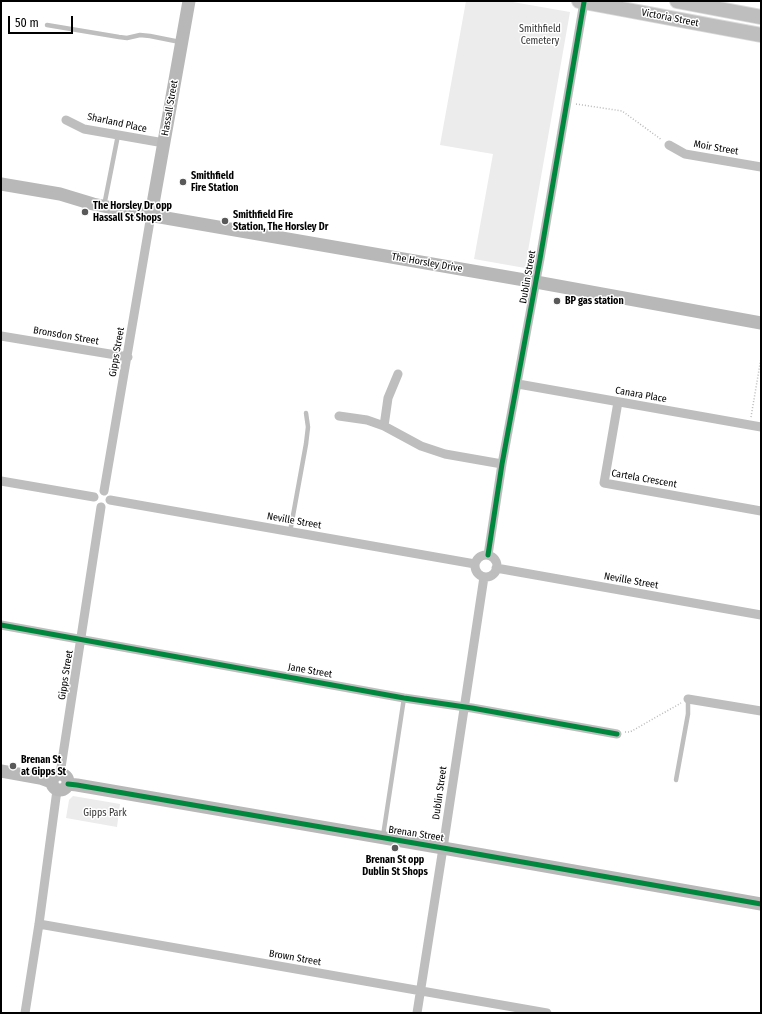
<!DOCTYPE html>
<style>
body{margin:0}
#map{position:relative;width:762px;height:1014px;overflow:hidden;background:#fff;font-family:"Fira Sans Condensed",sans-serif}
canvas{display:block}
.frame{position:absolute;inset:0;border:2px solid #000;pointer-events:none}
.scale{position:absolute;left:8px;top:16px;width:65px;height:18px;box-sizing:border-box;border:2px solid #000;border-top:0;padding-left:5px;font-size:12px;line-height:14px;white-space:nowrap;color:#000;-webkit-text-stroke:3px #fff;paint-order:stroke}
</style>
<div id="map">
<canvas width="762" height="1014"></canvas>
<div class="frame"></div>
<div class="scale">50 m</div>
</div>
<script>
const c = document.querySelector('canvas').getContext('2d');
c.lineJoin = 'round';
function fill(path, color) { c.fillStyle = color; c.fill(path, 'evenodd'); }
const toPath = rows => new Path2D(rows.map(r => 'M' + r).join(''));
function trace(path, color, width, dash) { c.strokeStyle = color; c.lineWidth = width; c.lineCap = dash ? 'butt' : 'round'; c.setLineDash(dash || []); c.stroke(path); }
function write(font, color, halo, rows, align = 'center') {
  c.font = font + ' "Fira Sans Condensed",sans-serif'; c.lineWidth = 3; c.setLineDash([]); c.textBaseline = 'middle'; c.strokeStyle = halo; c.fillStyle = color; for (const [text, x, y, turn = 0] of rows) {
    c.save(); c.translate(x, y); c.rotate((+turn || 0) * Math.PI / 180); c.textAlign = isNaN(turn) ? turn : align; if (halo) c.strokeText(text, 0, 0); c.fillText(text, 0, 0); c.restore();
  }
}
const green = toPath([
 [466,1,507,1,570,12,525,268,474,259,493,154,440,145],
 [73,796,120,804,117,827,66,818,69,800]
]);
const path = toPath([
 [576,104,622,111,662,140],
 [751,417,761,358],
 [625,732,630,732,681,703]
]);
const lane = toPath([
 [47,25,119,37,127,38,140,35,150,36,180,42],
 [104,206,118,135],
 [290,532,306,444,308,427,306,413],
 [676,780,688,714,688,699],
 [383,836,404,698]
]);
const street = toPath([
 [66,120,84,129,164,143],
 [669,145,685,154,761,167],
 [1,336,128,357],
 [518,384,761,427],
 [618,402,604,483,761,511],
 [339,416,367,420,384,426,421,446,445,454,502,464],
 [384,426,388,398,398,374],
 [1,481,94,497],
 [104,491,151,215],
 [110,500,475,564],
 [488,555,502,464,540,259,584,2],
 '475 566a11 11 0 1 1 22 0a11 11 0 1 1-22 0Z',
 [496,568,761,615],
 [1,625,404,698,472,708,617,734],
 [688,699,761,711],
 [60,774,101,507],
 [39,924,547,1013],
 [25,1013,39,924,57,790],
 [417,1013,443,848,484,577]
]);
const secondary = toPath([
 [1,184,60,194,93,204,137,213,536,282,761,323],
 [151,215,189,1],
 [1,771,40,778,51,782],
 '52 782a8 8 0 1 1 16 0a8 8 0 1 1-16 0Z',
 [68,784,77,785,443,848,761,904]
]);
const primary = toPath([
 [579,1,761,35],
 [677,1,761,17]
]);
const cycleway = toPath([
 [488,555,502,464,540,259,584,2],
 [1,625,404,698,472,708,617,734],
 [68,784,77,785,443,848,761,904]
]);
const markers = [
 [183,182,4,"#595959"],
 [85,212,4,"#595959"],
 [225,221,4,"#595959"],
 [557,301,4,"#595959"],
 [13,766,4,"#595959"],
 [395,848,4,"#595959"]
];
const streetNames = [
 ["Victoria Street",670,18,11],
 ["Hassall Street",170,108,-80],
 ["Sharland Place",117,123,12],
 ["Moir Street",716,148,10],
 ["The Horsley Drive",427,263,10],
 ["Dublin Street",528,277,-80],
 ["Bronsdon Street",66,336,10],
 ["Gipps Street",117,352,-80],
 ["Canara Place",641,395,10],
 ["Cartela Crescent",644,479,10],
 ["Neville Street",294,521,10],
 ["Neville Street",631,581,10],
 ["Jane Street",310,671,10],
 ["Gipps Street",66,675,-81],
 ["Dublin Street",440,793,-82],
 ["Brenan Street",416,834,9],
 ["Brown Street",295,958,10]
];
const parkNames = [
 ["Smithfield",540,29],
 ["Cemetery",540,41],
 ["Gipps Park",105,813]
];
const poiNames = [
 ["Smithfield",191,176],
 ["Fire Station",191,188],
 ["The Horsley Dr opp",93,206],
 ["Hassall St Shops",93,218],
 ["Smithfield Fire",233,215],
 ["Station, The Horsley Dr",233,227],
 ["BP gas station",565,301],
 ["Brenan St",21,760],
 ["at Gipps St",21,772],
 ["Brenan St opp",395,860,"center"],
 ["Dublin St Shops",395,872,"center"]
];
fill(green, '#ececec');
trace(primary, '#dbdbdb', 16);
trace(path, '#b9b9b9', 1.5, [1, 2]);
trace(lane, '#bebebe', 4.5);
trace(street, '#bebebe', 9);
trace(secondary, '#b8b8b8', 13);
trace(primary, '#bebebe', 14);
trace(cycleway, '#00873e', 5);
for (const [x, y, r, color] of markers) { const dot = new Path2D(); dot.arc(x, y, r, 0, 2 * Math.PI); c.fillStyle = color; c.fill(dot); trace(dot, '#fff', 1.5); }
write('10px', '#000', '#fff', streetNames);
write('10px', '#333', '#fff', parkNames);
write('bold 10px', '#000', '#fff', poiNames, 'left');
</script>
